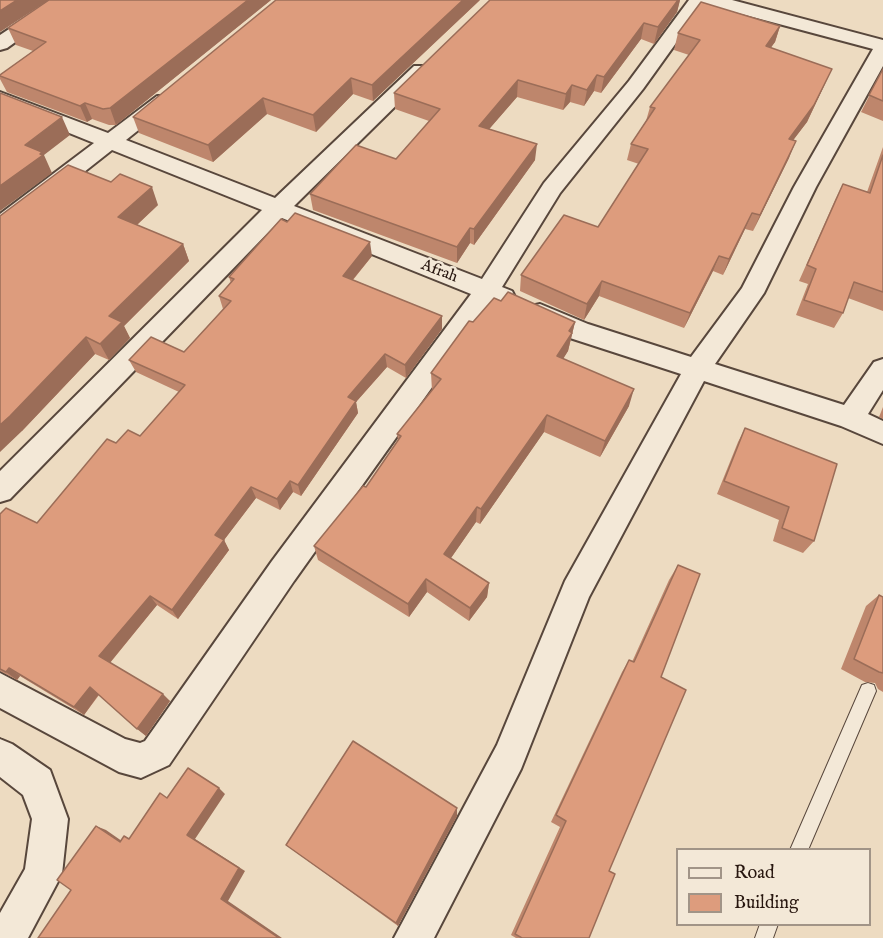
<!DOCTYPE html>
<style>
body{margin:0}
#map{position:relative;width:883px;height:938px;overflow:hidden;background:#eddbc1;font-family:"IM FELL English",serif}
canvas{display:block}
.legend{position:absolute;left:676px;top:848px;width:195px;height:78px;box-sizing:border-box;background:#f3e8d7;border:2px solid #a19487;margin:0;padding:8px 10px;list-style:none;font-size:18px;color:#27160f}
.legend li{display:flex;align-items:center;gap:12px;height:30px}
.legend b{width:30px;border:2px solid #a19487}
</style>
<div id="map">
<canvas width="883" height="938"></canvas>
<ul class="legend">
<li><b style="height:8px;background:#f3e8d7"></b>Road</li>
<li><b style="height:16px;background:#dd9c7d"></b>Building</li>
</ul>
</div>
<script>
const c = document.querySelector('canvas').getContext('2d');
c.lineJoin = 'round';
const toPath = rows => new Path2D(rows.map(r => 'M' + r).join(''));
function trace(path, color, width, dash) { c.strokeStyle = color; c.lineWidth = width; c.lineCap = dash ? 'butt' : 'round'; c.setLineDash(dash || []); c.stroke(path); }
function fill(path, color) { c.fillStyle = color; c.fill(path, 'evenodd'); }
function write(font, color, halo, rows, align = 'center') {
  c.font = font + ' "IM FELL English",serif'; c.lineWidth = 5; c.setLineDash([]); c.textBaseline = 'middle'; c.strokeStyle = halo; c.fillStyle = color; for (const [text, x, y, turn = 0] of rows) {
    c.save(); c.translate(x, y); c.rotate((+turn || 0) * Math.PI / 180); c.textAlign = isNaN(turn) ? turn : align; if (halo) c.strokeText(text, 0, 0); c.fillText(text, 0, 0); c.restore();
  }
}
const lane = toPath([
 [868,683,874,685,876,691,808,850,790,850,862,685,868,683],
 [760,924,778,924,773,938,755,938,760,924]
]);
const street = toPath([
 [53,0,74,0,7,48,0,50,0,35,53,0],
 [689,0,732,0,883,40,883,66,816,187,764,293,715,364,844,405,874,362,883,359,883,390,868,414,883,421,883,444,841,426,704,381,589,597,521,769,434,938,394,938,497,745,565,581,681,374,570,338,531,320,527,313,531,306,540,304,588,324,691,357,742,288,794,187,873,49,704,4,643,89,560,193,502,287,512,291,515,297,512,303,503,306,492,303,294,581,169,765,141,778,119,772,0,708,0,673,125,739,140,743,145,741,272,561,471,294,282,218,10,499,0,502,0,471,262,210,112,150,8,232,0,234,0,214,94,143,0,105,0,92,108,133,157,96,171,96,174,100,171,104,126,140,275,198,414,66,428,66,431,70,428,74,294,206,482,279,544,183,629,81,689,0],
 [0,739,12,744,50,770,68,819,62,874,28,938,0,938,0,913,25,869,32,819,23,795,0,777,0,739]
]);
const wall = toPath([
 [0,0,271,0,116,125,109,125,92,119,87,122,7,92,0,79,0,75,33,51,16,45,8,28,44,3],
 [480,0,373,101,353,94,316,132,267,114,213,162,139,133,133,117],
 [490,0,680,0,677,12,654,44,641,39,601,93,594,91,584,106,570,102,563,110,517,97,489,129,535,160,474,245,470,243,457,263,313,210,310,194,396,159,429,121,395,109,394,93],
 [780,26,775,42,770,48,832,69,807,122,793,140,789,158,753,231,745,229,723,275,713,271,684,328,599,296,584,320,520,291,521,275,598,227,639,164,627,160,631,144,646,121,650,107,689,55,674,50,678,33],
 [883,69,883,121,861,112],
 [883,147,883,311,848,298,843,313,834,328,796,315,808,284,799,281,835,200,843,184,867,192],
 [158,205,137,225,183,244,189,261,124,326,130,338,109,360,95,354,22,431,0,216],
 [372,256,353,280,442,316,442,329,406,378,387,367,356,402,358,413,301,496,293,492,280,510,256,498,224,540,229,550,178,619,157,605,110,663,170,701,146,736,99,695,84,715,20,676,17,680,0,671,0,514,37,523,116,443,140,436,179,392,136,372,129,360,184,352,223,309,219,296,231,283,229,277],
 [501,301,575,322,568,351,563,358,629,406,600,457,544,432,480,524,476,522,451,558,489,583,487,597,469,621,427,592,409,617,318,560,314,546,366,487,398,440,397,434,432,391,431,373,473,322],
 [883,407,883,419,879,417],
 [745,428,814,541,803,553,773,541,779,520,717,494,738,442],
 [678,565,661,677,609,871,589,938,516,938,511,935,560,827,551,822,622,672,629,660,632,662,669,580],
 [879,595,883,597,883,692,878,689,875,683,865,682,841,669,866,606],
 [457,808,457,816,398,926,286,845]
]);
const shadedWall = toPath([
 [17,0,49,0,0,32,0,11],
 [248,0,271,0,116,125,110,108],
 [463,0,480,0,373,101,372,85],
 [674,0,680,0,677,12,654,44,658,27],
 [644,23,641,39,601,93,604,77],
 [780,26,775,42,760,63,766,46],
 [832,69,807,122,782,155,789,139],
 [597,75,594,91,584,106,587,90],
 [351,78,353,94,316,132,313,115],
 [518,80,517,97,478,142,479,126],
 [572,85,570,102,563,110,566,94],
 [263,98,267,114,213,162,208,145],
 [85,103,92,119,87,122,80,106],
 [62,117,70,135,44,155,52,173,0,211,0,186,25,145],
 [796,141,789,158,753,231,760,215],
 [537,144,535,160,474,245,474,229],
 [152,187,158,205,126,235,118,217],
 [752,213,745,229,723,275,729,259],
 [470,228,470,243,457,263,457,247],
 [370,242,372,256,345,289,343,276],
 [183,244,189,261,124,326,130,338,109,360,100,344,109,316],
 [719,256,713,271,684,328,690,313],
 [602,281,599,296,584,320,587,304],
 [442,316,442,329,406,378,405,365],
 [575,322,568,351,554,374,557,356,569,331],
 [86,337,95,354,22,431,0,452,0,425],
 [385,354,387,367,356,402,358,413,301,496,298,485,348,397],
 [634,389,629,406,600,457,605,441],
 [547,415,544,432,480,524,481,509],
 [290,481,293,492,280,510,277,499],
 [251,487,256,498,224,540,229,550,178,619,172,610,215,535],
 [477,507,476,522,444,568,444,554],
 [426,579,427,592,409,617,408,604],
 [489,583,487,597,469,621,470,608],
 [150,596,157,605,108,665,99,656],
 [9,668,20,676,17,680,6,672],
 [90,687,99,694,84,715,74,707],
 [163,694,170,701,146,736,137,729],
 [219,788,225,794,195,839,245,871,228,901,282,938,279,938,221,899,187,835],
 [457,808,457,816,398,926,396,923],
 [96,826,106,830,129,846,120,842]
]);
const building = toPath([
 [0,0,17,0,0,11,0,0],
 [49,0,248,0,110,108,103,109,85,103,80,106,0,76,0,75,46,42,8,28,49,0],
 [276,0,463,0,372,85,351,78,313,115,263,98,208,145,133,117,276,0],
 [490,0,678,0,658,27,644,23,604,77,597,75,587,90,572,85,566,94,518,80,479,126,537,144,474,229,470,228,457,247,310,194,356,145,396,159,440,109,394,93,490,0],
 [701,2,780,26,766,46,832,69,814,105,789,139,796,141,760,215,752,213,729,259,719,256,690,313,602,281,587,304,521,275,564,215,598,227,648,149,631,144,655,108,650,107,700,40,678,33,701,2],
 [883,69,883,101,869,95,883,69],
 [0,93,62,117,25,145,42,152,40,154,43,155,0,186,0,93],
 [883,155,883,292,854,282,843,313,804,300,816,269,807,265,843,184,870,193,883,155],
 [68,165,111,182,120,174,152,187,118,217,183,244,109,316,122,322,100,344,86,337,10,416,0,425,0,216,68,165],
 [295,213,370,242,343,276,442,316,405,365,385,354,348,397,356,401,298,485,290,481,277,499,251,487,215,535,224,540,172,610,150,596,99,656,163,694,137,729,90,687,74,707,9,668,6,672,0,669,0,514,6,508,37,523,107,439,116,443,128,430,140,436,185,385,129,360,151,337,184,352,231,301,219,296,234,279,229,277,281,219,287,222,295,213],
 [508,292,575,322,569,331,572,333,557,356,634,389,605,441,547,415,481,509,477,507,444,554,489,583,470,608,426,579,408,604,314,546,363,486,366,487,401,436,397,434,441,379,431,373,469,321,473,322,494,298,501,301,508,292],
 [745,428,837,464,814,541,782,528,789,507,724,481,745,428],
 [678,565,700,574,661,677,686,690,609,871,615,874,589,938,522,938,515,934,566,821,556,815,629,660,634,662,678,565],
 [879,595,883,597,883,673,879,672,854,659,879,595],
 [353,741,457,808,396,923,286,845,353,741],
 [188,768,219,788,187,835,239,868,221,899,279,938,38,938,71,890,57,880,96,826,120,842,124,836,129,839,160,793,167,798,188,768]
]);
const streetNames = [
 ["Afrah",439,272,21]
];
trace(lane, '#58473c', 2);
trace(street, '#58473c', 4);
fill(lane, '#f3e8d7');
fill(street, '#f3e8d7');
fill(wall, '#be866c');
fill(shadedWall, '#9b6d58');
fill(building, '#dd9c7d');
trace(building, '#9b6d58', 1.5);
write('16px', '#27160f', '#f3e8d7', streetNames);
</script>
